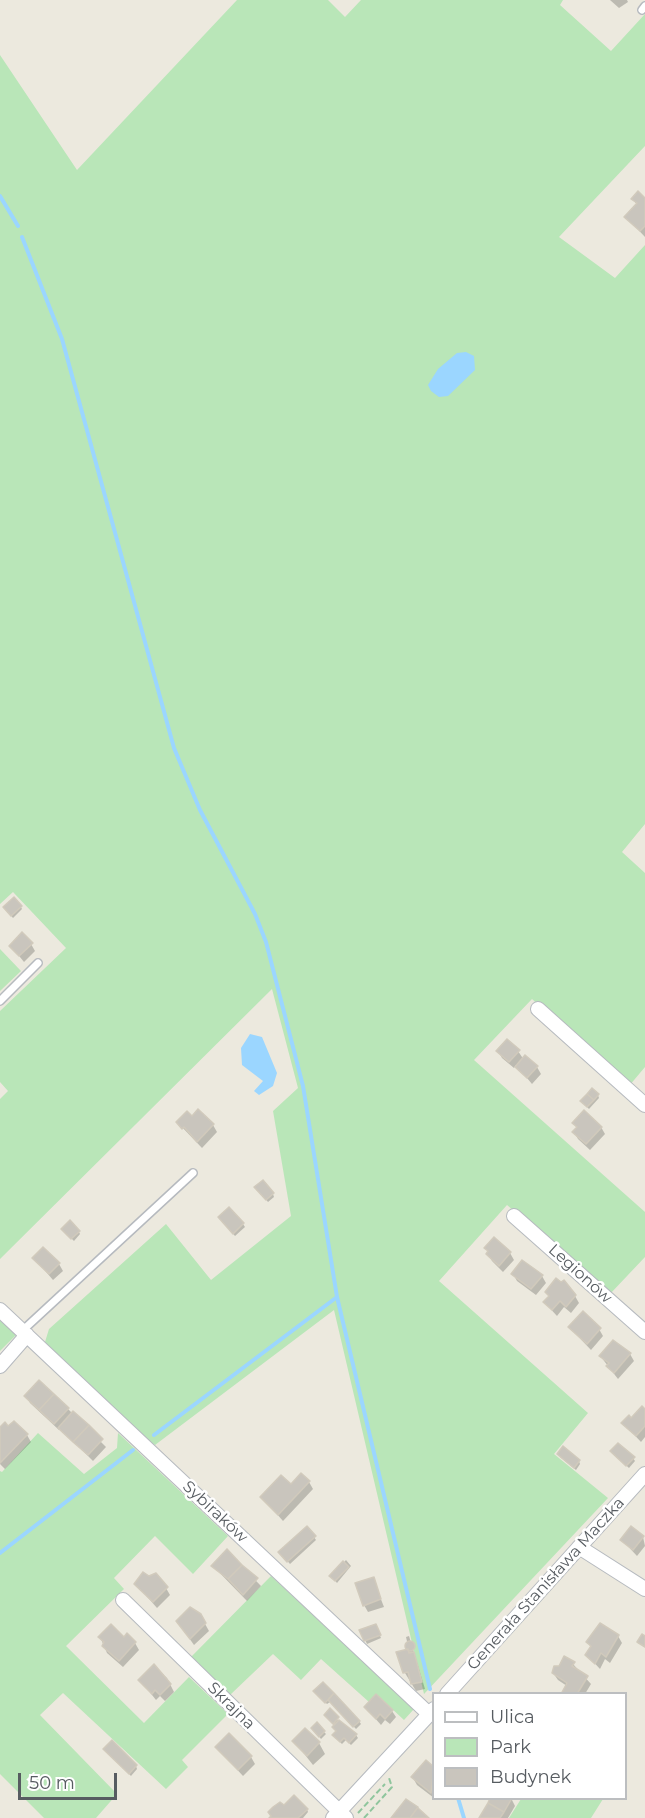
<!DOCTYPE html>
<meta charset="utf-8">
<style>
body{margin:0}
#map{position:relative;width:645px;height:1818px;overflow:hidden;background:#ece9de;font-family:Montserrat,sans-serif}
canvas{display:block}
.legend{position:absolute;left:432px;top:1692px;width:195px;height:108px;box-sizing:border-box;background:#fff;border:2px solid #bcbec0;margin:0;padding:8px 10px;list-style:none;font-size:18px;color:#575c61}
.legend li{display:flex;align-items:center;gap:12px;height:30px}
.legend b{width:30px;border:2px solid #bcbec0}
.scale{position:absolute;left:18px;top:1773px;width:99px;height:27px;box-sizing:border-box;border:3px solid #575c61;border-top:0;padding-left:8px;font-size:18px;line-height:21px;white-space:nowrap;color:#575c61;-webkit-text-stroke:4px #fff;paint-order:stroke}
</style>
<div id="map">
<canvas width="645" height="1818"></canvas>
<ul class="legend">
<li><b style="height:8px;background:#fff"></b>Ulica</li>
<li><b style="height:16px;background:#b9e6b8"></b>Park</li>
<li><b style="height:16px;background:#c9c5bd"></b>Budynek</li>
</ul>
<div class="scale">50 m</div>
</div>
<script>
const c = document.querySelector('canvas').getContext('2d');
c.lineJoin = 'round';
function fill(path, color) { c.fillStyle = color; c.fill(path, 'evenodd'); }
const toPath = rows => new Path2D(rows.map(r => 'M' + r).join(''));
function trace(path, color, width, dash) { c.strokeStyle = color; c.lineWidth = width; c.lineCap = dash ? 'butt' : 'round'; c.setLineDash(dash || []); c.stroke(path); }
function write(font, color, halo, rows, align = 'center') {
  c.font = font + ' Montserrat,sans-serif'; c.lineWidth = 5; c.setLineDash([]); c.textBaseline = 'middle'; c.strokeStyle = halo; c.fillStyle = color; for (const [text, x, y, turn = 0] of rows) {
    c.save(); c.translate(x, y); c.rotate((+turn || 0) * Math.PI / 180); c.textAlign = isNaN(turn) ? turn : align; if (halo) c.strokeText(text, 0, 0); c.fillText(text, 0, 0); c.restore();
  }
}
const green = toPath([
 [237,0,328,0,345,17,361,0,563,0,560,5,611,51,645,14,645,146,559,237,615,278,645,245,645,824,622,852,645,873,645,1067,629,1086,532,999,474,1060,645,1212,645,1257,610,1294,507,1205,439,1281,588,1413,554,1454,608,1498,424,1694,334,1310,155,1445,135,1431,45,1342,49,1329,166,1224,211,1280,291,1216,273,1111,298,1088,272,989,0,1259,0,1099,8,1091,0,1082,0,1011,66,948,13,892,0,904,0,55,77,170],
 [0,949,21,971,0,991],
 [0,1319,16,1335,0,1351],
 [38,1433,84,1474,117,1448,118,1433,228,1536,193,1574,155,1536,114,1578,124,1589,66,1646,144,1723,189,1677,228,1714,182,1760,188,1767,166,1789,63,1693,40,1715,117,1794,96,1818,44,1818,0,1774,0,1471,2,1472],
 [271,1576,414,1709,404,1720,376,1694,369,1702,321,1659,301,1680,273,1654,230,1695,191,1657],
 [521,1799,521,1798,603,1799,591,1818,509,1818]
]);
const water = toPath([
 [466,352,474,356,475,370,448,396,439,397,431,391,428,385,438,369,457,353],
 [250,1034,262,1037,277,1073,273,1086,259,1095,254,1091,263,1081,242,1065,241,1048]
]);
const shadow = toPath([
 [610,0,627,0,628,2,619,8],
 [633,199,645,200,645,237,626,217,637,205],
 [21,907,22,909,13,918,6,910],
 [31,944,35,951,24,962,11,946],
 [498,1051,518,1051,524,1060,537,1067,541,1074,532,1084,516,1065,514,1068,502,1058],
 [598,1095,599,1098,589,1109,582,1102],
 [192,1118,213,1125,217,1132,202,1148,178,1123],
 [574,1123,601,1127,605,1134,590,1150,578,1139,574,1132,577,1129],
 [258,1190,273,1194,274,1197,268,1202],
 [219,1218,243,1224,245,1227,235,1236],
 [65,1232,79,1232,80,1234,74,1241],
 [490,1251,510,1253,514,1260,503,1272,492,1261,488,1254],
 [34,1258,59,1264,63,1271,53,1280],
 [523,1262,542,1276,546,1283,536,1295,517,1281,513,1274],
 [546,1292,575,1296,579,1303,571,1313,564,1307,557,1316,545,1303,550,1298],
 [570,1328,599,1329,603,1336,591,1350],
 [630,1354,634,1361,618,1379,601,1357],
 [26,1396,68,1409,106,1447,93,1461,60,1428,59,1430,30,1403],
 [645,1411,645,1437,641,1442,623,1423],
 [8,1428,27,1435,31,1442,5,1469,0,1464,0,1430],
 [614,1454,633,1458,635,1461,629,1468],
 [560,1457,579,1461,580,1464,576,1470],
 [309,1482,313,1489,283,1521,262,1497],
 [314,1537,316,1540,290,1564,282,1555],
 [643,1537,645,1546,637,1556,622,1540],
 [227,1551,261,1586,247,1601,213,1566],
 [346,1560,351,1566,337,1583,331,1576],
 [373,1579,384,1607,368,1612,364,1605],
 [136,1584,166,1588,170,1595,157,1608],
 [200,1615,209,1631,194,1645,177,1621],
 [377,1629,381,1638,367,1644,361,1631],
 [409,1636,425,1689,416,1691,405,1673,397,1653,409,1650,406,1637],
 [618,1636,622,1643,610,1663,605,1659,600,1669,587,1655,591,1648,588,1642],
 [100,1637,135,1643,139,1650,123,1667,107,1653],
 [573,1664,591,1684,585,1694,563,1694,567,1686,558,1680,553,1673],
 [154,1666,167,1678,174,1692,165,1701,160,1696,156,1700,140,1680],
 [323,1684,359,1721,361,1724,356,1729,330,1702,327,1704,317,1694],
 [365,1707,392,1711,396,1717,390,1724,385,1720,381,1725],
 [330,1711,339,1722,356,1735,358,1738,351,1745,346,1740,342,1744,336,1738,336,1726,328,1718],
 [315,1731,324,1732,326,1734,321,1739],
 [294,1741,319,1743,325,1754,313,1765],
 [217,1748,251,1757,255,1764,243,1776],
 [107,1752,136,1766,137,1769,131,1776],
 [434,1769,434,1798,417,1785,413,1778],
 [511,1798,515,1806,508,1818,481,1818],
 [284,1807,307,1809,308,1812,303,1818,271,1818]
]);
const stream = toPath([
 [0,196,18,226],
 [22,237,62,339,174,748,200,810,255,914,266,942,303,1086,337,1297,430,1689],
 [154,1435,337,1297],
 [0,1553,133,1450],
 [458,1798,464,1818]
]);
const building = toPath([
 [638,191,645,198,645,226,640,231,624,217,637,203,631,199,638,191],
 [14,897,22,906,11,916,3,907,14,897],
 [22,932,33,943,19,956,9,946,22,932],
 [507,1039,520,1050,509,1062,496,1051,507,1039],
 [525,1055,538,1066,527,1078,515,1067,525,1055],
 [592,1088,599,1094,594,1100,587,1094,592,1088],
 [587,1094,594,1100,587,1107,580,1101,587,1094],
 [198,1109,214,1124,197,1142,184,1127,182,1129,176,1122,187,1111,192,1116,198,1109],
 [584,1110,602,1127,586,1144,572,1132,577,1127,572,1123,584,1110],
 [263,1180,274,1193,266,1200,254,1187,263,1180],
 [229,1207,244,1223,233,1234,218,1217,229,1207],
 [70,1220,80,1231,71,1239,61,1229,70,1220],
 [494,1237,511,1252,499,1266,486,1254,488,1251,484,1248,494,1237],
 [43,1247,60,1263,49,1274,32,1258,43,1247],
 [522,1260,543,1275,531,1289,511,1274,522,1260],
 [556,1278,561,1282,564,1280,576,1295,566,1307,560,1301,552,1310,543,1302,549,1296,545,1292,556,1278],
 [583,1311,601,1328,587,1344,568,1327,583,1311],
 [613,1340,631,1353,614,1373,606,1366,609,1363,599,1356,613,1340],
 [39,1380,54,1394,39,1410,24,1396,39,1380],
 [54,1394,69,1408,54,1424,39,1410,54,1394],
 [642,1406,645,1409,645,1426,636,1436,621,1423,629,1415,631,1418,642,1406],
 [73,1411,89,1425,73,1442,58,1428,73,1411],
 [14,1421,28,1434,0,1463,0,1427,5,1422,8,1426,14,1421],
 [89,1425,103,1439,88,1455,73,1442,89,1425],
 [618,1443,635,1457,626,1466,610,1451,618,1443],
 [563,1446,580,1460,574,1468,557,1454,563,1446],
 [301,1473,310,1481,278,1515,260,1497,281,1475,291,1484,301,1473],
 [307,1526,316,1536,287,1562,278,1552,307,1526],
 [631,1526,644,1536,633,1550,620,1540,631,1526],
 [227,1549,242,1565,228,1579,211,1566,227,1549],
 [343,1561,349,1567,335,1581,329,1576,343,1561],
 [242,1565,258,1578,243,1595,228,1579,242,1565],
 [143,1572,149,1576,156,1573,168,1587,153,1602,134,1584,143,1572],
 [374,1577,381,1599,363,1606,355,1583,374,1577],
 [190,1607,201,1614,206,1623,190,1639,176,1621,190,1607],
 [600,1623,619,1635,606,1657,601,1653,595,1664,585,1655,591,1646,586,1642,600,1623],
 [111,1624,124,1637,127,1633,136,1642,119,1661,102,1646,104,1642,98,1637,111,1624],
 [376,1624,381,1635,364,1641,359,1630,376,1624],
 [642,1634,645,1636,645,1647,637,1642,642,1634],
 '405 1646a5 5 0 1 1 10 0a5 5 0 1 1-10 0Z',
 [408,1649,409,1653,414,1652,422,1682,411,1684,408,1672,403,1673,396,1652,408,1649],
 [564,1656,575,1662,572,1666,588,1676,577,1694,561,1694,567,1683,552,1673,554,1666,559,1666,564,1656],
 [154,1664,171,1684,160,1695,155,1690,152,1694,138,1680,154,1664],
 [323,1682,334,1693,325,1703,313,1691,323,1682],
 [334,1693,360,1721,353,1727,328,1700,334,1693],
 [376,1694,393,1710,385,1719,380,1714,376,1719,364,1707,376,1694],
 [330,1708,339,1717,333,1724,324,1715,330,1708],
 [339,1720,357,1734,349,1743,344,1738,340,1742,332,1735,336,1731,332,1727,339,1720],
 [317,1722,325,1731,319,1737,311,1728,317,1722],
 [305,1728,320,1742,307,1756,292,1741,305,1728],
 [229,1733,252,1756,238,1770,215,1747,229,1733],
 [112,1740,137,1765,129,1774,103,1749,112,1740],
 [426,1760,434,1767,431,1793,411,1777,426,1760],
 [294,1795,308,1809,298,1818,269,1818,271,1816,268,1812,273,1807,280,1802,284,1805,294,1795],
 [490,1798,512,1798,504,1812,488,1803,490,1798],
 [406,1799,418,1807,410,1818,391,1818,406,1799],
 [488,1803,504,1812,500,1818,479,1818,488,1803],
 [418,1807,418,1808,429,1818,410,1818,418,1807]
]);
const path = toPath([
 [358,1813,385,1784],
 [364,1818,392,1787,389,1778]
]);
const lane = toPath([
 [642,10,645,6],
 [0,1001,38,963],
 [22,1331,193,1173]
]);
const street = toPath([
 [538,1009,645,1105],
 [514,1216,645,1332],
 [0,1310,429,1714],
 [0,1366,27,1335],
 [579,1547,645,1589],
 [123,1600,346,1818],
 [447,1694,645,1474],
 [333,1818,434,1709]
]);
const streetNames = [
 ["Legionów",580,1274,42],
 ["Sybiraków",215,1512,43],
 ["Generała Stanisława Maczka",546,1584,-48],
 ["Skrajna",231,1706,45]
];
fill(green, '#b9e6b8');
fill(water, '#9bd6ff');
fill(shadow, '#0003');
trace(stream, '#9bd6ff', 4);
fill(building, '#c9c5bd');
trace(building, '#d1cabc', 1.5);
trace(lane, '#b6babf', 10);
trace(street, '#b6babf', 16);
trace(path, '#8fc59d', 2, [6, 3]);
trace(lane, '#fff', 7);
trace(street, '#fff', 14);
write('16px', '#575c61', '#fff', streetNames);
</script>
